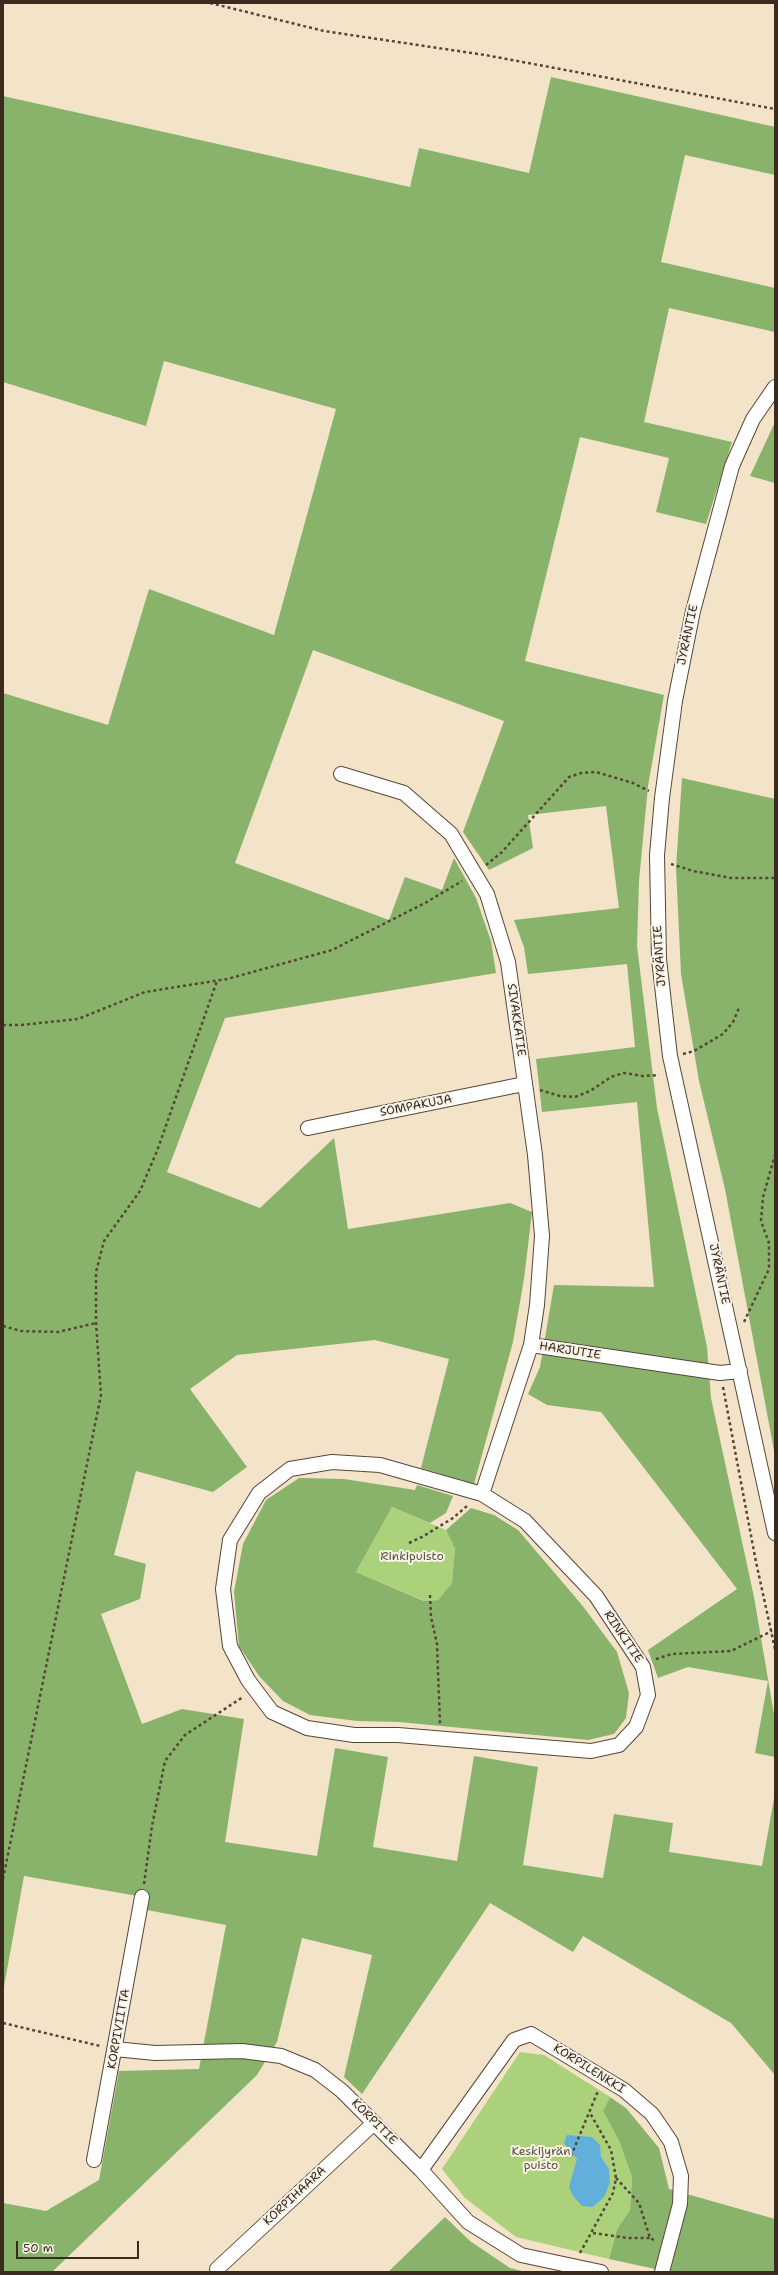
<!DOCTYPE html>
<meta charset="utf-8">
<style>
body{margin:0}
#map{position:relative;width:778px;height:2275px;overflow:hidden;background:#f2e3c9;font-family:"Shantell Sans",sans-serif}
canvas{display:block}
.frame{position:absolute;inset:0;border:4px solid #3b2a1e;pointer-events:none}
.scale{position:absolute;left:16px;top:2241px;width:123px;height:18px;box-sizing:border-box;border:2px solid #3b2a1e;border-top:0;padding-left:5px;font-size:12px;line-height:14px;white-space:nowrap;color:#3b2a1e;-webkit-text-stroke:3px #f7f3e8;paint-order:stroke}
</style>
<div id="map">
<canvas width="778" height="2275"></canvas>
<div class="frame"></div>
<div class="scale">50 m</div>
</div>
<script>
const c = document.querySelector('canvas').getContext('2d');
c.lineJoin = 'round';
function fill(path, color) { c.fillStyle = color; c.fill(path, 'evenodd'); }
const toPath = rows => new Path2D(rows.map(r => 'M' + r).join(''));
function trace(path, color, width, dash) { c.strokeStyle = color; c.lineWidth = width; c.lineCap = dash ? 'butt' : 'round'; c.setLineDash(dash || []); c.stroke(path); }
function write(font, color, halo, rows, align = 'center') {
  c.font = font + ' "Shantell Sans",sans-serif'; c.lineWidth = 4; c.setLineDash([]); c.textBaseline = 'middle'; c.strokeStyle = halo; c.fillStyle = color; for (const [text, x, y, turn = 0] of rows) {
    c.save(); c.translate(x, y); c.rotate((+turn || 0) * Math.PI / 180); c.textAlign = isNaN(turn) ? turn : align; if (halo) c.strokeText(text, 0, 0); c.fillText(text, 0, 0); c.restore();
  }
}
const green = toPath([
 [392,1507,446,1530,455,1549,454,1568,452,1583,438,1600,425,1601,356,1572],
 [520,2052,544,2055,610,2097,603,2111,619,2141,632,2177,630,2210,617,2229,609,2259,516,2237,465,2198,442,2169]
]);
const forest = toPath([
 [551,77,775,127,775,175,685,155,661,262,775,288,775,332,669,308,644,422,732,442,706,524,656,512,669,458,580,437,525,661,664,695,648,786,639,881,637,946,657,1108,707,1347,711,1398,754,1597,775,1720,775,1757,755,1753,768,1681,688,1667,658,1678,648,1650,737,1589,601,1412,547,1405,528,1394,540,1367,554,1285,654,1287,637,1102,542,1112,536,1059,635,1047,627,964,528,974,524,947,514,920,619,908,606,806,528,815,533,848,489,870,463,832,504,721,313,650,235,863,389,920,405,877,442,890,454,858,476,898,491,941,496,973,225,1018,167,1172,260,1208,334,1138,348,1229,510,1203,532,1212,524,1279,513,1342,474,1484,421,1468,449,1359,375,1340,237,1355,190,1389,247,1467,213,1492,136,1471,114,1555,146,1564,140,1599,101,1614,142,1724,182,1709,244,1719,225,1842,317,1856,335,1748,388,1757,373,1847,457,1861,474,1756,538,1767,523,1865,603,1878,614,1814,673,1823,669,1852,762,1866,775,1793,775,2075,731,2023,583,1936,573,1952,490,1903,362,2094,344,2077,372,1955,302,1938,277,2042,257,2075,52,2272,3,2272,3,2203,46,2211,99,2180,119,2071,199,2069,226,1925,147,1910,149,1898,24,1876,3,1992,3,693,108,725,149,589,274,635,336,409,164,361,146,426,3,382,3,96,410,187,419,148,529,173],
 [775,422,775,483,750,476],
 [682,778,775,799,775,1456,725,1189,699,1081,681,974,676,868],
 [299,1478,344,1479,415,1490,417,1485,453,1496,446,1513,430,1523,392,1507,356,1572,424,1601,438,1600,452,1583,455,1549,446,1530,471,1508,494,1515,518,1530,582,1605,617,1652,629,1693,626,1718,614,1734,588,1740,399,1722,357,1721,310,1715,283,1701,259,1676,239,1646,234,1592,243,1544,266,1500],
 [610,2097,626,2108,659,2148,669,2189,775,2219,775,2272,669,2272,609,2259,617,2229,630,2210,632,2177,619,2141,603,2111],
 [445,2217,470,2241,510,2268,526,2272,388,2272]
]);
const water = toPath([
 [567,2135,592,2137,600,2145,601,2157,609,2169,610,2183,604,2197,593,2207,582,2206,573,2196,569,2187,577,2159,564,2143]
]);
const path = toPath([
 [210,3,324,31,485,55,775,109],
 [671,864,693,871,731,878,775,878],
 [486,865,502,852,569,777,581,773,596,772,633,783,649,791],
 [3,1025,21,1025,78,1019,145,992,227,979,332,950,425,903,462,881],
 [683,1054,694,1051,723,1034,733,1022,739,1008],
 [540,1090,560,1096,575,1097,590,1091,611,1077,624,1073,643,1076,659,1075],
 [744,1322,769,1269,769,1243,761,1221,763,1197,775,1155],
 [3,1326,21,1331,58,1332,96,1323],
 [723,1387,756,1562,775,1649],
 [409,1543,422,1537,453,1518,467,1506],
 [430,1595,431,1617,437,1644,440,1724],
 [656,1659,672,1654,731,1651,772,1631],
 [3,1879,101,1395,96,1323,96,1272,104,1241,140,1191,157,1151,217,981],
 [144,1884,152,1826,165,1761,185,1735,243,1697],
 [3,2023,100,2046],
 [571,2156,598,2091],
 [616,2178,639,2203,650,2238,656,2241],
 [593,2233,628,2238,650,2238],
 [580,2253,613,2193,616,2178,611,2150,590,2113]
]);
const street = toPath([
 [775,387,753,419,732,466,693,611,675,701,662,798,657,855,659,959,670,1056,775,1533],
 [341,774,404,793,451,834,487,894,508,962,535,1155,542,1236,537,1305,531,1345,482,1494],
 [308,1128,524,1084],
 [531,1345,720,1373,740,1371],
 [332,1462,380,1465,482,1494,525,1521,596,1596,643,1667,648,1695,636,1727,619,1745,591,1751,398,1735,354,1735,307,1728,272,1712,248,1680,230,1646,223,1589,230,1540,259,1493,290,1469,332,1462],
 [115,2049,155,2053,242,2051,281,2056,315,2070,342,2091,421,2170,468,2222,521,2255,601,2272],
 [94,2160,142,1897],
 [421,2170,514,2040,531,2034,624,2090,652,2114,671,2142,681,2176,680,2204,662,2272],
 [217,2269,374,2123]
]);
const streetNames = [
 ["JYRÄNTIE",688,635,-78],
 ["JYRÄNTIE",660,956,-94],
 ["SIVAKKATIE",516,1020,82],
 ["SOMPAKUJA",416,1106,-11],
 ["JYRÄNTIE",719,1274,78],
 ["HARJUTIE",570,1351,9],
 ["RINKITIE",623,1637,56],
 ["KORPIVIITTA",119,2029,-80],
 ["KORPILENKKI",589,2069,32],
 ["KORPITIE",374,2122,45],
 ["KORPIHAARA",295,2196,-43]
];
const parkNames = [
 ["Rinkipuisto",412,1557],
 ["Keskijyrän",541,2152],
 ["puisto",541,2166]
];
fill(green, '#acd17b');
fill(forest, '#89b36b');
fill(water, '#62afdb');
trace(street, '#564638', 16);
trace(path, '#564638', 2.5, [3, 3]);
trace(street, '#fff', 14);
write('12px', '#3b2a1e', '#f7f3e8', streetNames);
write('12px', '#575435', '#f7f3e8', parkNames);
</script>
